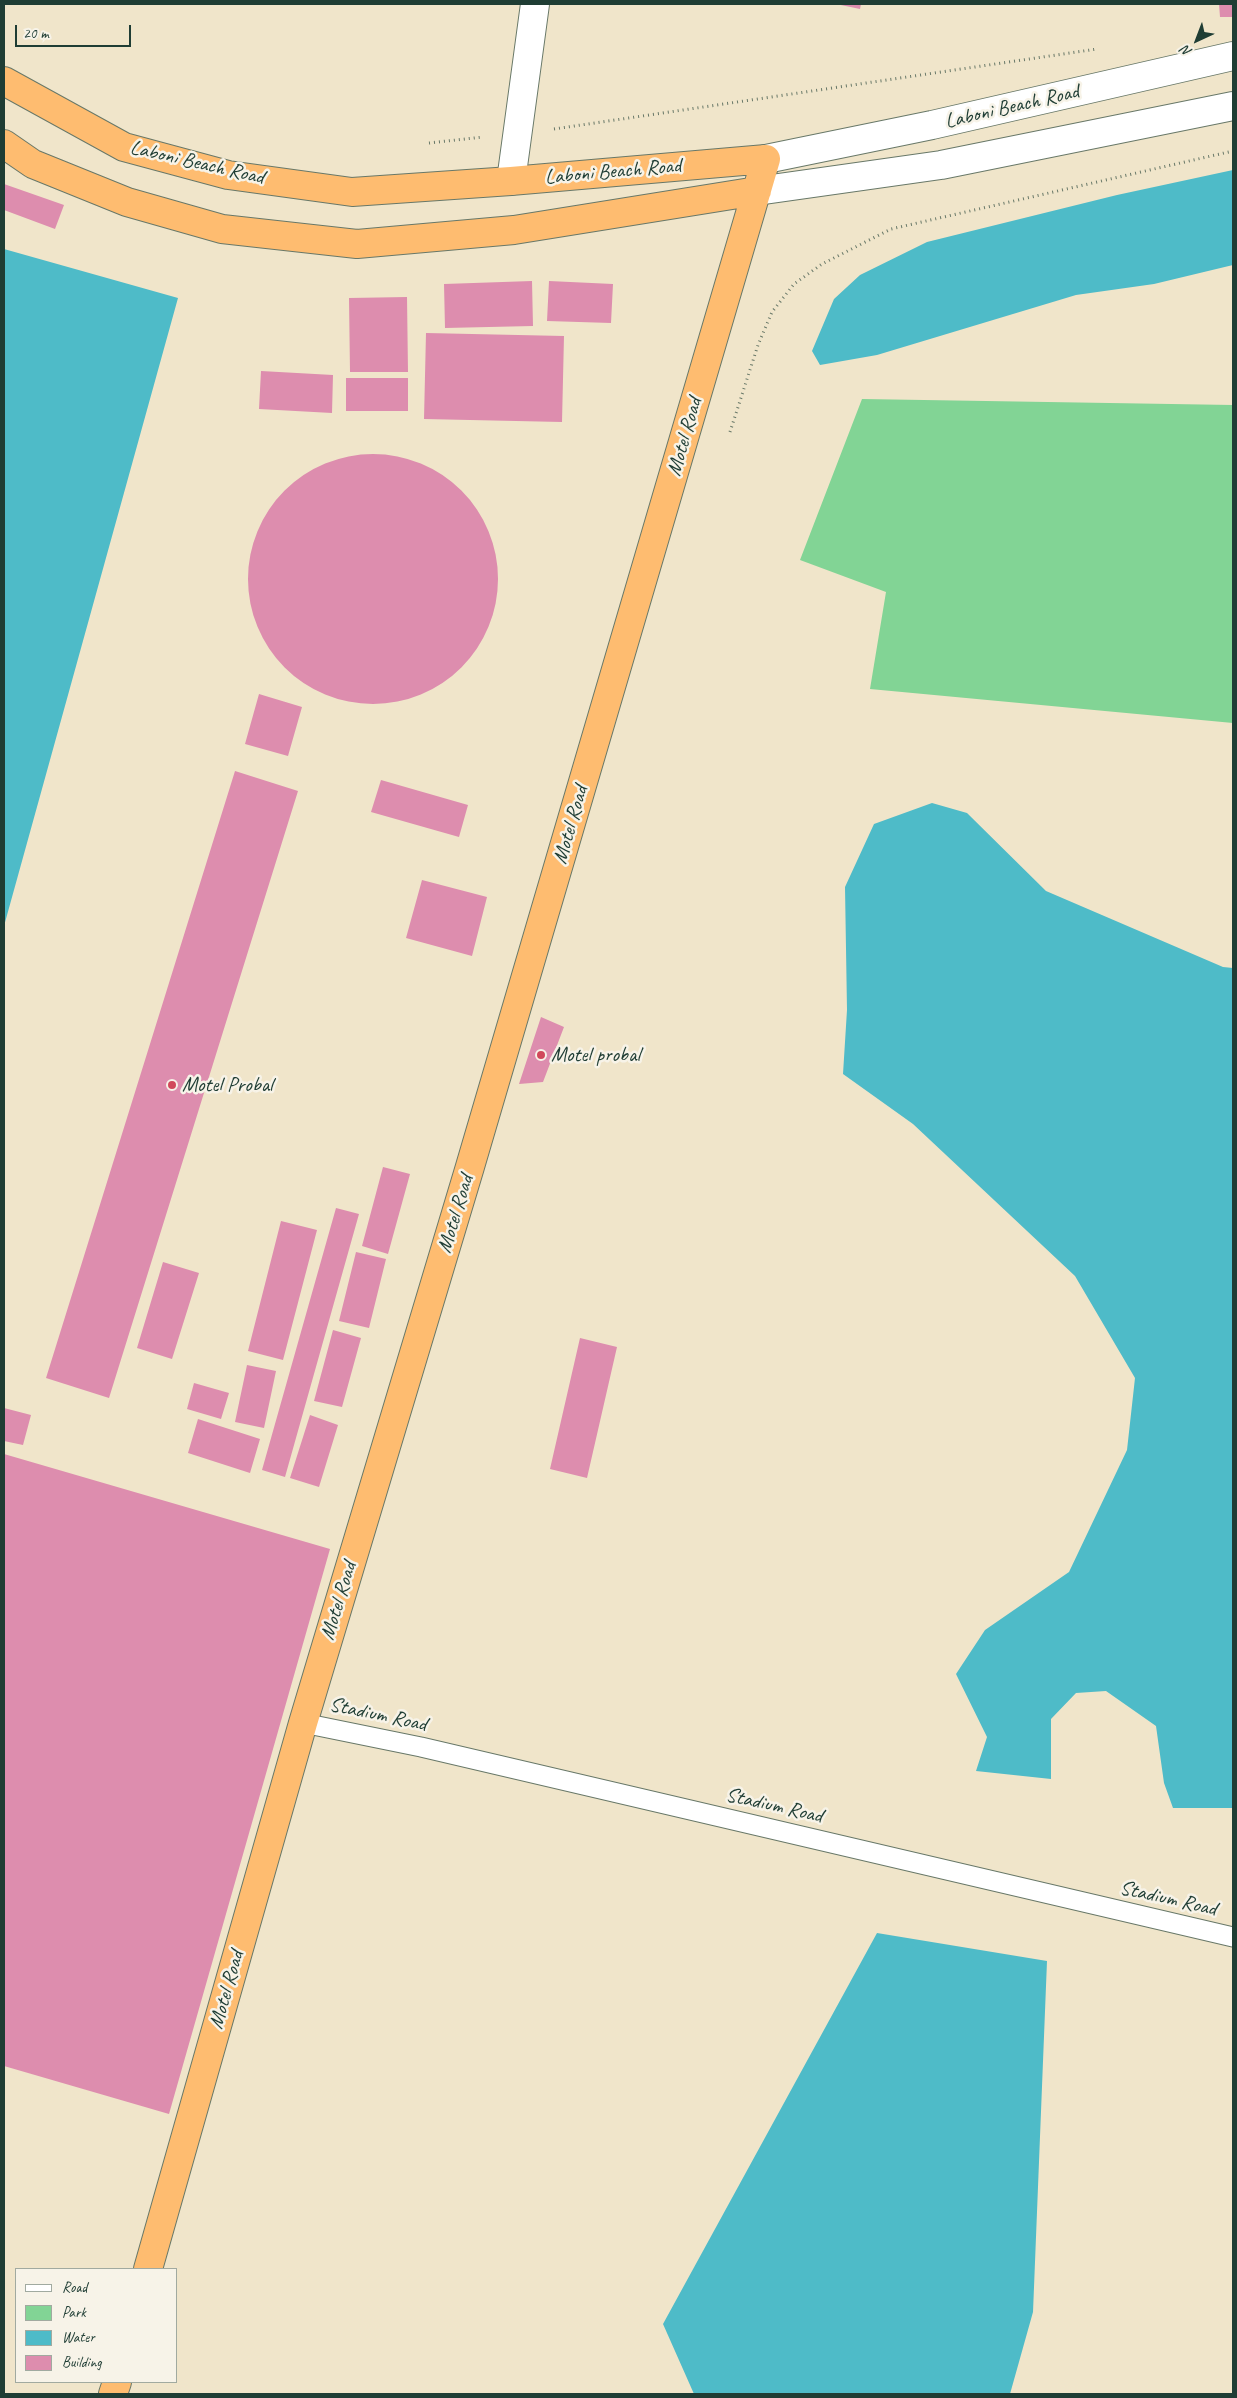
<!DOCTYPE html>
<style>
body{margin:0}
#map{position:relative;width:1237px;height:2398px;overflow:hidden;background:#f0e5ca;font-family:Caveat,sans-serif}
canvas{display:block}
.frame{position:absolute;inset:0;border:5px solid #1f3d34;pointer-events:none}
.legend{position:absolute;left:15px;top:2268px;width:162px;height:115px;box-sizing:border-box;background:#f7f3e8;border:1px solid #a1aaa0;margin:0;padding:6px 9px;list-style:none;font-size:15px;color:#1f3d34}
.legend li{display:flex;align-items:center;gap:10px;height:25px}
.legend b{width:25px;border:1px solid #a1aaa0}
.north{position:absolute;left:1172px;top:15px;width:50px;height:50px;-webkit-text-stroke:4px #f7f3e8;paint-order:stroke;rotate:223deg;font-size:14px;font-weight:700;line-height:20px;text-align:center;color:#1f3d34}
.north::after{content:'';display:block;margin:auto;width:18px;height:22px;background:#1f3d34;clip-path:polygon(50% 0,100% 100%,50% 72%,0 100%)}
.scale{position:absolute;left:15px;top:25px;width:116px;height:22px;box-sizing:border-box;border:2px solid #1f3d34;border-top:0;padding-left:6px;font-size:15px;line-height:18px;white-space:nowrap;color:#1f3d34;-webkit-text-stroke:4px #f7f3e8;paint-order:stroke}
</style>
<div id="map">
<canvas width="1237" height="2398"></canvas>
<div class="frame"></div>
<ul class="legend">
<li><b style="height:6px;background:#fff"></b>Road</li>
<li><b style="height:14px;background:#82d495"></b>Park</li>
<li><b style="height:14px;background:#4ebbc8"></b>Water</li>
<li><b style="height:14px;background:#dd8dae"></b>Building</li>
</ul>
<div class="north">N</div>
<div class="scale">20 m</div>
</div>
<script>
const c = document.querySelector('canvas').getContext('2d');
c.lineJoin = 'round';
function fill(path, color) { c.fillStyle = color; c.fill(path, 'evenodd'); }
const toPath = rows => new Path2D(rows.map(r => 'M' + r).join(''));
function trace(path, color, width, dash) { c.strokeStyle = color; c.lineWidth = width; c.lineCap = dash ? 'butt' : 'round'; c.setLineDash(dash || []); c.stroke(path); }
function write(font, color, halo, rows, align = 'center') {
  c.font = font + ' Caveat,sans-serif'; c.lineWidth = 5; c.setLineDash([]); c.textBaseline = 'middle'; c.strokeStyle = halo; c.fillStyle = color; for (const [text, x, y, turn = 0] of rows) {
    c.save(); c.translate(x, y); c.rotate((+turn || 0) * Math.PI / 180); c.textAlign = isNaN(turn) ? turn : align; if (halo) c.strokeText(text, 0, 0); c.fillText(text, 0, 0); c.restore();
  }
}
const green = toPath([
 [862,399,1233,405,1233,723,870,689,886,592,800,560]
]);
const water = toPath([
 [1233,170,1233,265,1154,284,1076,295,877,355,820,365,812,351,834,299,860,275,927,242,1117,195],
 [4,249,178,298,4,926],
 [932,803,967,813,1046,891,1223,967,1233,968,1233,1808,1173,1808,1164,1783,1156,1726,1106,1691,1076,1693,1051,1719,1051,1779,976,1771,987,1737,956,1674,985,1630,1069,1572,1127,1450,1135,1378,1075,1276,913,1124,843,1074,847,1010,845,887,874,824],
 [877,1933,1047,1961,1033,2312,1010,2394,694,2394,663,2324]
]);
const building = toPath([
 [836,4,861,4,860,9],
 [1219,4,1233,4,1233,17,1220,17],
 [4,184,64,205,55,229,4,210],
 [532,281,533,326,445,328,444,284],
 [549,281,613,284,611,323,547,321],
 [407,297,408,372,350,372,349,298],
 [426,333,564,336,562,422,424,419],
 [261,371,333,375,332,413,259,409],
 [346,378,408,378,408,411,346,411],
 '248 579a125 125 0 1 1 250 0a125 125 0 1 1-250 0Z',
 [259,694,302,707,288,756,245,744],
 [235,771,298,791,109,1398,46,1378],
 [381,780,468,805,459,837,371,812],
 [422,880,487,897,472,956,406,938],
 [541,1017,564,1027,543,1082,519,1084],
 [383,1167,410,1174,388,1254,362,1246],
 [336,1208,359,1214,285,1477,262,1470],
 [281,1221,317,1230,283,1360,248,1351],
 [356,1252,386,1259,369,1328,339,1321],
 [163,1262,199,1273,172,1359,137,1348],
 [333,1330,361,1338,342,1407,314,1401],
 [580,1338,617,1347,587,1478,550,1469],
 [247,1365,276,1371,264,1428,235,1422],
 [194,1383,229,1393,221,1419,187,1409],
 [4,1408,31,1415,23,1445,4,1441],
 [310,1415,338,1425,319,1487,290,1478],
 [198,1419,260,1439,250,1473,188,1453],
 [4,1454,330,1549,169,2114,4,2066]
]);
const path = toPath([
 [554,129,1097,49],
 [429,143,483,137],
 [730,432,758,345,772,312,794,284,822,264,891,229,1233,151]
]);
const lane = toPath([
 [303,1723,421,1747,1233,1937]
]);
const street = toPath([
 [766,159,932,125,1233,56],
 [511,181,535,4],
 [757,191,941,165,1233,106]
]);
const highway = toPath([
 [4,81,124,147,228,175,352,192,511,181,766,159,469,1170,303,1723,148,2269],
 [4,144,33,164,127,202,222,229,357,244,514,230,757,191],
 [113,2394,117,2382]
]);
const markers = [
 [541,1055,5,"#d1495b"],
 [172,1085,5,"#d1495b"]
];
const streetNames = [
 ["Laboni Beach Road",1012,107,-13],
 ["Laboni Beach Road",197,163,13],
 ["Laboni Beach Road",613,172,-5],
 ["Motel Road",685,437,-74],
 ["Motel Road",571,825,-74],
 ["Motel Road",456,1214,-73],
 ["Motel Road",339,1601,-73],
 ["Stadium Road",378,1715,12],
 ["Stadium Road",774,1806,13],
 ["Stadium Road",1168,1899,13],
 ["Motel Road",227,1990,-74]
];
const poiNames = [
 ["Motel probal",551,1055],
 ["Motel Probal",182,1085]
];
fill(green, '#82d495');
fill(water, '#4ebbc8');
fill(building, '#dd8dae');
trace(lane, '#687868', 21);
trace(street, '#687868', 30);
trace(highway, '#687868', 30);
trace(path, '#687868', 3, [1, 4]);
trace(lane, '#fff', 19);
trace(street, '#fff', 28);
trace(highway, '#febc70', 28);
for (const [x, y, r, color] of markers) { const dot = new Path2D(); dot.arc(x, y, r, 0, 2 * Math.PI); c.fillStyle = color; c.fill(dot); trace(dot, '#f7f3e8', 2); }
write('21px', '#1f3d34', '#f7f3e8', streetNames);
write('21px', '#1f3d34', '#f7f3e8', poiNames, 'left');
</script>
